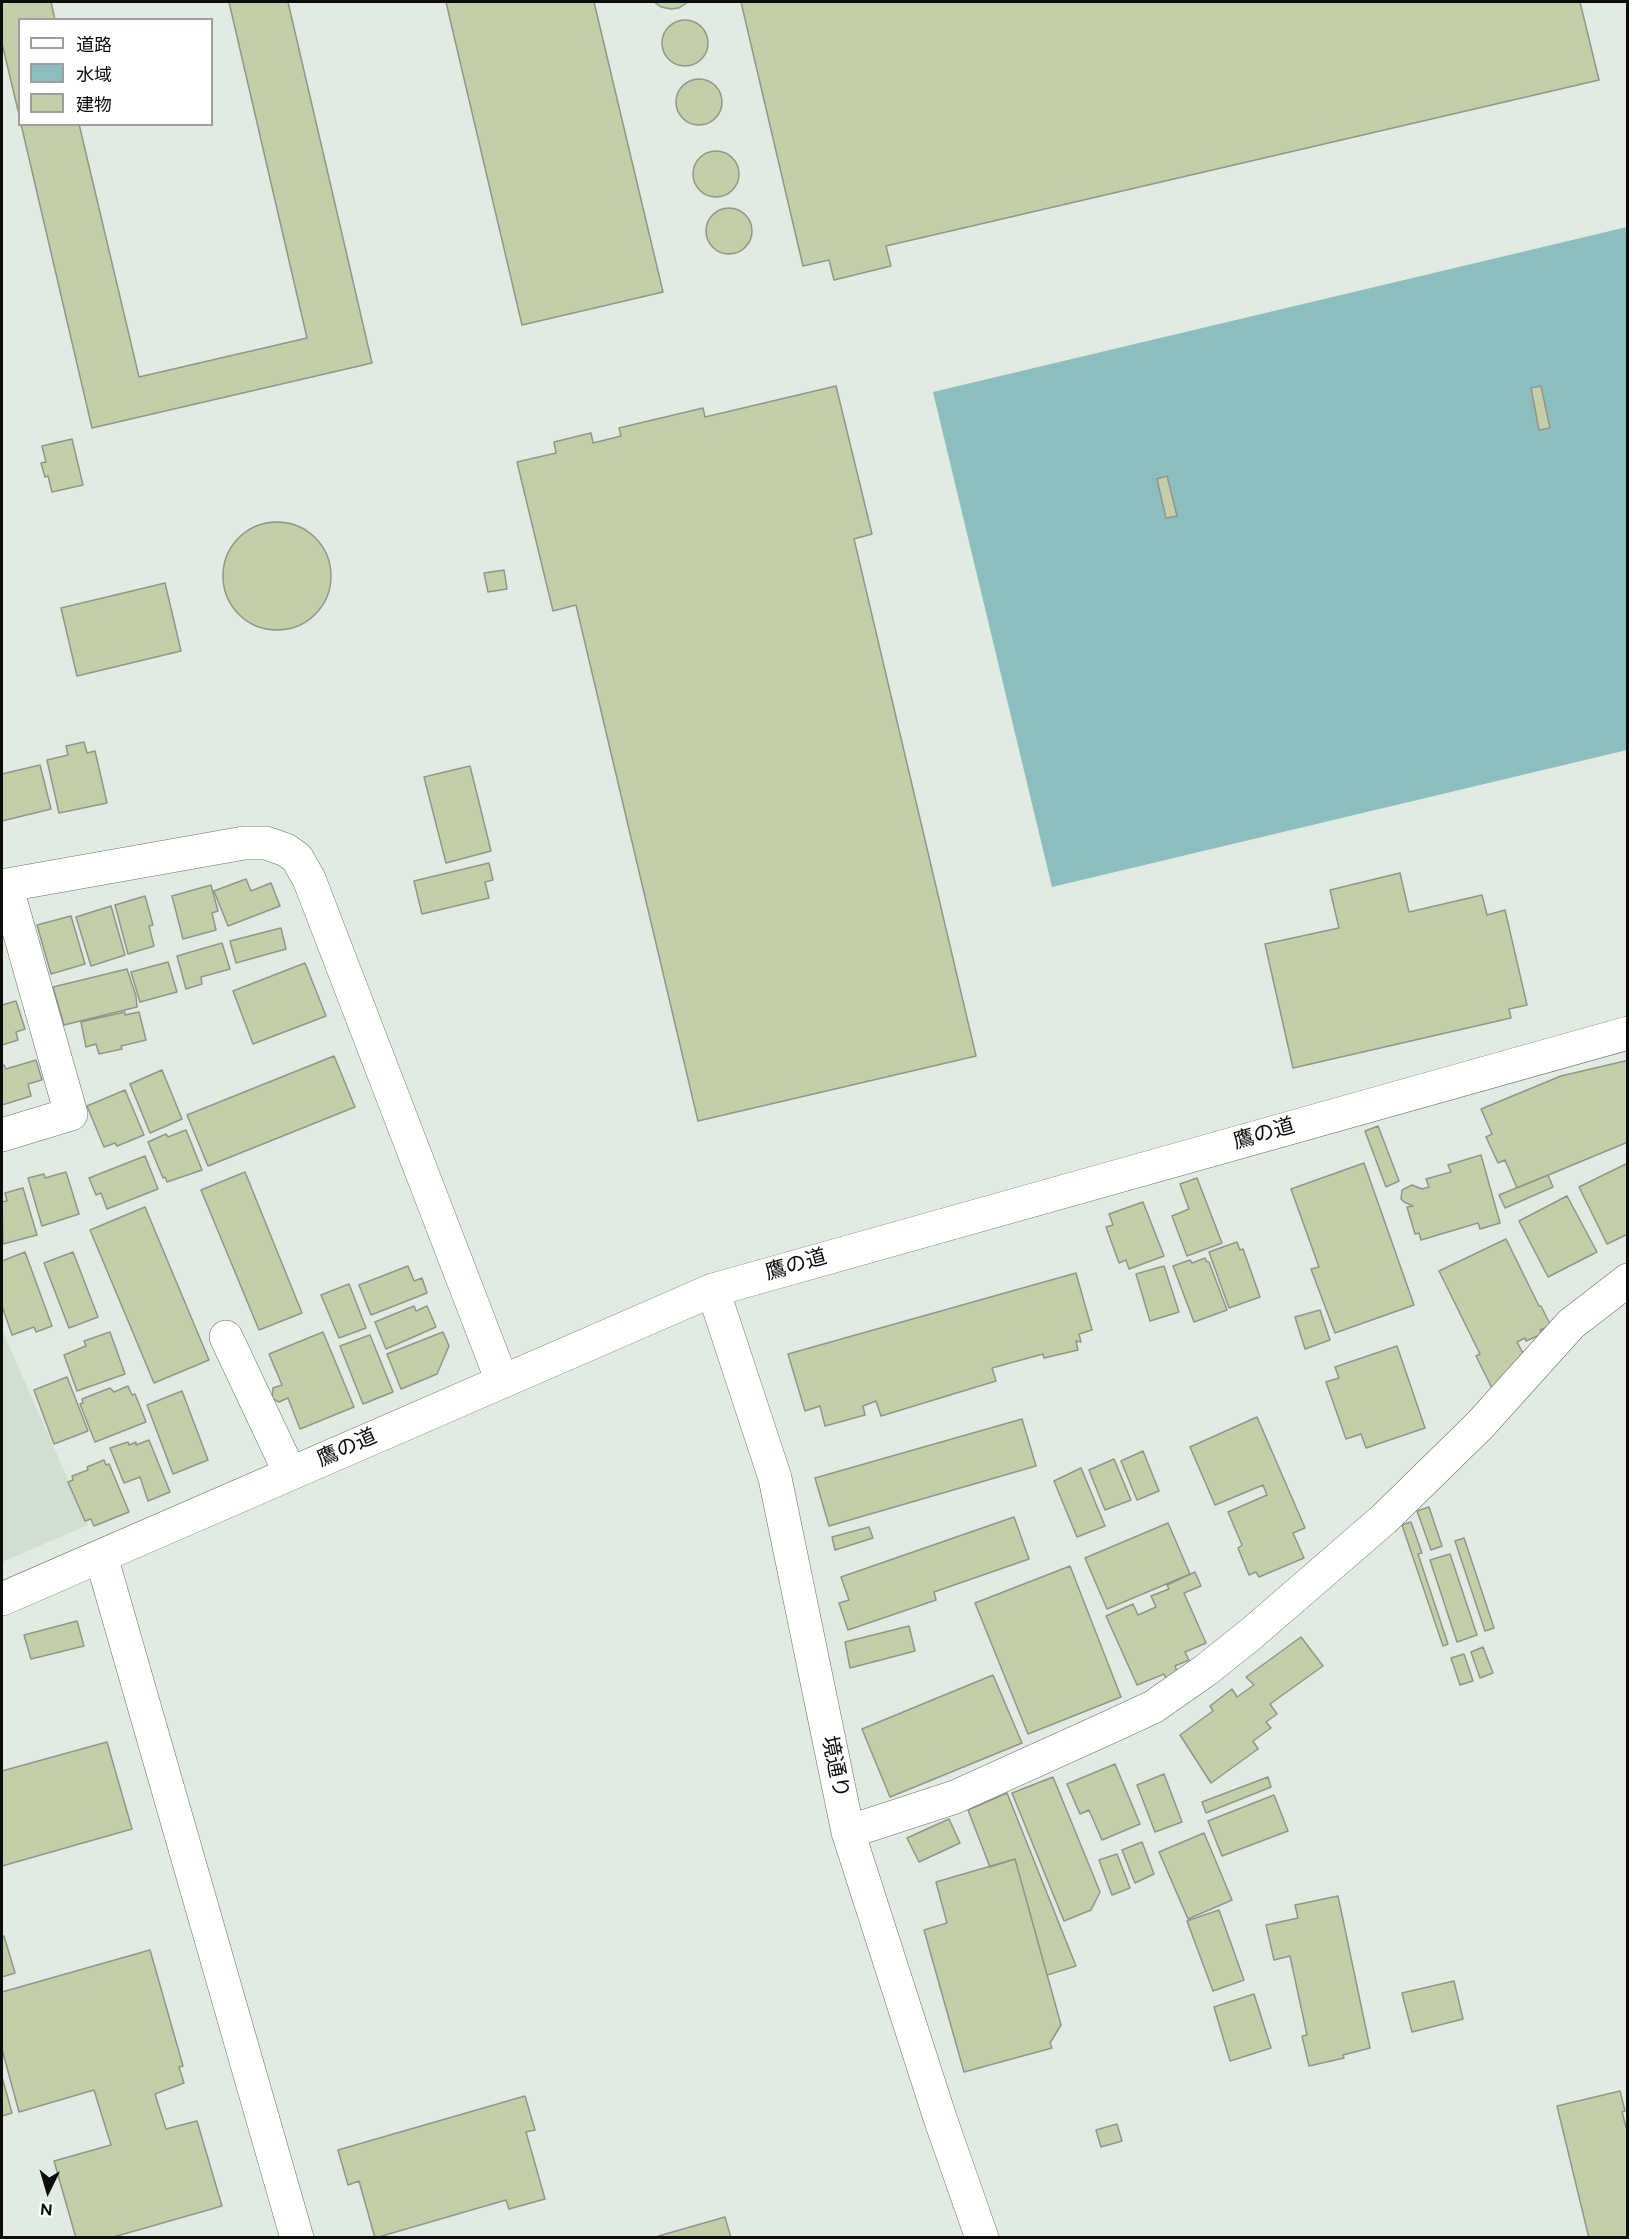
<!DOCTYPE html>
<meta charset="utf-8">
<style>
body{margin:0}
#map{position:relative;width:1629px;height:2239px;overflow:hidden;background:#e1ebe1;font-family:Figtree,"Noto Sans JP",sans-serif}
canvas{display:block}
.frame{position:absolute;inset:0;border:3px solid #0a0d0a;pointer-events:none}
.legend{position:absolute;left:18px;top:18px;width:195px;height:108px;box-sizing:border-box;background:#fff;border:2px solid #9d9e9d;margin:0;padding:8px 10px;list-style:none;font-size:18px;color:#0a0d0a}
.legend li{display:flex;align-items:center;gap:12px;height:30px}
.legend b{width:30px;border:2px solid #9d9e9d}
.north{position:absolute;left:18px;top:2161px;width:60px;height:60px;-webkit-text-stroke:4px #fff;paint-order:stroke;rotate:185deg;font-size:16px;font-weight:700;line-height:24px;text-align:center;color:#0a0d0a}
.north::after{content:'';display:block;margin:auto;width:21px;height:27px;background:#0a0d0a;clip-path:polygon(50% 0,100% 100%,50% 72%,0 100%)}
</style>
<div id="map">
<canvas width="1629" height="2239"></canvas>
<div class="frame"></div>
<ul class="legend">
<li><b style="height:8px;background:#fff"></b>道路</li>
<li><b style="height:16px;background:#8cbec0"></b>水域</li>
<li><b style="height:16px;background:#c4cfaa"></b>建物</li>
</ul>
<div class="north">N</div>
</div>
<script>
const c = document.querySelector('canvas').getContext('2d');
c.lineJoin = 'round';
function fill(path, color) { c.fillStyle = color; c.fill(path, 'evenodd'); }
const toPath = rows => new Path2D(rows.map(r => 'M' + r).join(''));
function trace(path, color, width, dash) { c.strokeStyle = color; c.lineWidth = width; c.lineCap = dash ? 'butt' : 'round'; c.setLineDash(dash || []); c.stroke(path); }
function write(font, color, halo, rows, align = 'center') {
  c.font = font + ' Figtree,"Noto Sans JP",sans-serif'; c.lineWidth = 4.5; c.setLineDash([]); c.textBaseline = 'middle'; c.strokeStyle = halo; c.fillStyle = color; for (const [text, x, y, turn = 0] of rows) {
    c.save(); c.translate(x, y); c.rotate((+turn || 0) * Math.PI / 180); c.textAlign = isNaN(turn) ? turn : align; if (halo) c.strokeText(text, 0, 0); c.fillText(text, 0, 0); c.restore();
  }
}
const built = toPath([
 [2,1330,88,1525,2,1562]
]);
const water = toPath([
 [1627,227,1627,750,1052,887,933,392]
]);
const building = toPath([
 [2,2,51,2,55,20,20,20,20,119,2,43,2,2],
 [229,2,288,2,372,363,92,428,21,124,79,124,139,377,307,338,229,2],
 [446,2,594,2,663,292,522,325,446,2],
 [654,2,688,2,679,8,671,9,661,7,654,2],
 [741,2,1580,2,1599,80,886,246,891,266,834,280,829,260,803,266,741,2],
 '662 43a23 23 0 1 1 46 0a23 23 0 1 1-46 0Z',
 '676 102a23 23 0 1 1 46 0a23 23 0 1 1-46 0Z',
 '693 174a23 23 0 1 1 46 0a23 23 0 1 1-46 0Z',
 '706 231a23 23 0 1 1 46 0a23 23 0 1 1-46 0Z',
 [836,386,872,534,854,539,976,1056,698,1121,576,605,553,611,517,462,556,453,554,442,591,433,593,443,621,436,619,428,703,408,705,417,836,386],
 [1541,386,1550,428,1539,430,1531,388,1541,386],
 [72,439,83,485,52,492,48,476,45,477,41,463,46,462,42,446,72,439],
 [1167,476,1177,516,1166,518,1157,479,1167,476],
 '223 576a54 54 0 1 1 108 0a54 54 0 1 1-108 0Z',
 [504,570,507,589,488,592,484,573,504,570],
 [165,583,181,651,77,676,61,608,165,583],
 [84,742,87,753,95,751,107,803,59,813,47,760,68,755,66,746,84,742],
 [40,765,51,809,2,821,2,774,40,765],
 [470,766,491,851,446,863,424,777,470,766],
 [489,863,493,880,485,882,489,898,422,914,414,881,489,863],
 [1400,873,1409,912,1482,895,1487,915,1505,910,1527,1005,1509,1009,1511,1018,1293,1068,1265,944,1339,928,1330,890,1400,873],
 [246,879,251,891,271,883,280,906,228,926,214,891,246,879],
 [211,885,218,911,212,913,216,930,183,939,172,896,211,885],
 [145,896,153,925,149,926,154,946,128,954,115,905,145,896],
 [111,906,125,955,91,966,76,917,111,906],
 [71,916,85,964,51,974,37,925,71,916],
 [281,928,286,949,236,963,230,941,281,928],
 [222,943,230,969,201,977,202,984,186,989,177,956,222,943],
 [168,962,177,992,140,1002,131,972,168,962],
 [305,963,326,1016,253,1044,233,991,305,963],
 [127,969,136,996,137,1007,64,1025,53,987,127,969],
 [16,1001,25,1029,16,1032,18,1040,2,1045,2,1005,16,1001],
 [125,1012,125,1015,139,1012,146,1040,121,1046,122,1049,99,1054,96,1044,86,1047,81,1022,125,1012],
 [334,1056,355,1107,208,1166,187,1115,334,1056],
 [36,1060,42,1080,28,1084,31,1096,2,1105,2,1066,4,1065,6,1069,36,1060],
 [1625,1061,1628,1062,1628,1142,1517,1188,1505,1160,1498,1163,1486,1137,1492,1134,1481,1109,1561,1076,1625,1061],
 [162,1070,182,1119,150,1133,130,1084,162,1070],
 [125,1090,144,1135,117,1146,115,1143,104,1147,87,1106,125,1090],
 [1378,1126,1399,1181,1386,1187,1365,1131,1378,1126],
 [186,1130,202,1170,167,1182,165,1177,163,1178,148,1142,166,1134,168,1137,186,1130],
 [1481,1155,1500,1223,1480,1229,1478,1223,1421,1240,1419,1233,1415,1234,1407,1207,1413,1206,1404,1202,1401,1199,1402,1190,1412,1185,1422,1189,1429,1187,1426,1179,1451,1172,1448,1165,1481,1155],
 [145,1156,158,1189,107,1209,101,1193,96,1195,89,1178,145,1156],
 [1364,1163,1414,1305,1335,1333,1311,1269,1319,1267,1291,1189,1364,1163],
 [1628,1163,1628,1234,1607,1244,1579,1187,1628,1163],
 [66,1172,79,1214,42,1226,28,1178,44,1174,45,1178,66,1172],
 [245,1172,302,1313,259,1330,201,1190,245,1172],
 [1548,1175,1553,1187,1505,1208,1499,1195,1548,1175],
 [1197,1178,1222,1243,1187,1256,1172,1216,1189,1209,1180,1184,1197,1178],
 [23,1188,37,1235,3,1244,2,1202,7,1201,5,1193,23,1188],
 [1567,1196,1597,1252,1548,1277,1519,1221,1567,1196],
 [1143,1202,1164,1256,1129,1269,1126,1260,1119,1263,1106,1227,1113,1225,1109,1214,1143,1202],
 [145,1207,209,1360,154,1383,90,1230,145,1207],
 [1506,1239,1539,1306,1541,1306,1551,1326,1540,1330,1542,1334,1526,1341,1525,1338,1517,1342,1524,1355,1493,1390,1476,1356,1480,1354,1439,1271,1506,1239],
 [1237,1242,1240,1250,1243,1249,1260,1297,1229,1308,1209,1252,1237,1242],
 [25,1252,52,1326,36,1332,34,1327,12,1335,2,1306,2,1261,25,1252],
 [73,1252,98,1317,69,1328,44,1263,73,1252],
 [1205,1258,1207,1262,1209,1262,1227,1310,1194,1322,1173,1266,1190,1260,1192,1263,1205,1258],
 [408,1266,414,1281,422,1278,427,1293,371,1315,359,1285,408,1266],
 [1164,1266,1179,1312,1150,1321,1136,1274,1164,1266],
 [1076,1273,1092,1330,1079,1334,1081,1342,1076,1341,1078,1350,1044,1358,1043,1354,992,1368,996,1381,881,1416,876,1401,863,1406,865,1415,825,1426,820,1406,805,1411,788,1354,1076,1273],
 [349,1284,366,1328,339,1338,321,1295,349,1284],
 [414,1306,416,1311,427,1306,436,1327,386,1349,375,1322,414,1306],
 [1320,1310,1330,1340,1305,1349,1295,1317,1320,1310],
 [110,1332,125,1374,77,1391,64,1355,86,1346,84,1341,110,1332],
 [323,1332,354,1407,300,1429,288,1398,279,1402,272,1398,273,1388,282,1385,269,1354,323,1332],
 [443,1332,449,1346,437,1374,401,1389,387,1354,443,1332],
 [370,1335,393,1392,363,1404,340,1346,370,1335],
 [1397,1346,1425,1428,1366,1448,1361,1434,1346,1439,1326,1382,1339,1378,1335,1367,1397,1346],
 [67,1377,88,1431,54,1444,34,1390,67,1377],
 [128,1386,132,1395,135,1394,146,1422,95,1442,80,1404,83,1403,82,1399,110,1388,114,1392,128,1386],
 [182,1391,208,1460,173,1474,147,1405,182,1391],
 [1257,1417,1305,1528,1293,1533,1304,1558,1259,1577,1256,1572,1249,1575,1238,1548,1242,1545,1228,1512,1267,1495,1263,1485,1215,1505,1190,1447,1257,1417],
 [1022,1419,1036,1466,829,1526,815,1478,1022,1419],
 [149,1440,170,1492,148,1501,140,1477,124,1483,110,1448,128,1442,129,1445,136,1442,136,1445,149,1440],
 [1143,1451,1159,1491,1137,1500,1121,1461,1143,1451],
 [1114,1459,1131,1500,1105,1510,1089,1470,1114,1459],
 [104,1460,106,1465,109,1464,129,1512,94,1526,91,1519,85,1521,68,1482,73,1480,72,1476,88,1470,87,1467,104,1460],
 [1081,1468,1105,1526,1077,1537,1054,1481,1081,1468],
 [1429,1507,1442,1546,1431,1550,1417,1511,1429,1507],
 [1014,1517,1029,1559,934,1592,936,1600,848,1630,839,1603,849,1600,841,1577,1014,1517],
 [1411,1522,1422,1553,1418,1554,1448,1644,1443,1646,1402,1525,1411,1522],
 [1168,1523,1190,1574,1107,1609,1085,1558,1168,1523],
 [869,1527,873,1538,835,1550,832,1537,869,1527],
 [1464,1538,1494,1628,1485,1631,1455,1541,1464,1538],
 [1450,1554,1477,1635,1457,1642,1430,1560,1450,1554],
 [1070,1566,1121,1697,1028,1734,975,1603,1070,1566],
 [1195,1572,1201,1586,1184,1593,1206,1643,1185,1652,1189,1660,1175,1666,1178,1674,1168,1683,1164,1674,1137,1685,1106,1616,1133,1604,1138,1615,1156,1607,1151,1596,1169,1589,1167,1585,1195,1572],
 [77,1621,84,1646,31,1659,24,1635,77,1621],
 [909,1626,915,1651,850,1668,845,1642,909,1626],
 [1301,1637,1323,1666,1270,1704,1277,1714,1266,1722,1271,1728,1253,1741,1258,1749,1211,1783,1180,1735,1213,1711,1210,1706,1232,1689,1237,1697,1254,1685,1246,1677,1301,1637],
 [1483,1647,1493,1673,1480,1678,1471,1652,1483,1647],
 [1464,1654,1473,1681,1460,1685,1451,1658,1464,1654],
 [993,1675,1022,1743,890,1797,862,1729,993,1675],
 [107,1742,132,1829,2,1866,2,1771,107,1742],
 [1115,1764,1140,1824,1102,1840,1089,1810,1080,1814,1067,1784,1115,1764],
 [1164,1774,1182,1822,1155,1832,1137,1785,1164,1774],
 [1053,1777,1100,1892,1091,1910,1064,1921,1012,1793,1053,1777],
 [1268,1777,1271,1787,1206,1813,1202,1802,1268,1777],
 [1007,1793,1076,1966,1047,1975,1015,1859,990,1867,968,1810,1007,1793],
 [1274,1795,1288,1831,1222,1856,1208,1821,1274,1795],
 [949,1819,960,1843,919,1862,907,1838,949,1819],
 [1204,1833,1232,1900,1188,1919,1159,1852,1204,1833],
 [1142,1842,1154,1874,1135,1883,1122,1850,1142,1842],
 [1117,1854,1130,1888,1112,1895,1099,1860,1117,1854],
 [1015,1859,1061,2025,1050,2043,1052,2048,964,2072,924,1930,947,1923,936,1882,1015,1859],
 [1338,1896,1370,2048,1343,2055,1344,2058,1309,2066,1302,2036,1307,2035,1290,1956,1274,1960,1266,1925,1298,1918,1295,1905,1338,1896],
 [1219,1910,1244,1980,1213,1991,1187,1921,1219,1910],
 [4,1936,15,1973,2,1977,2,1937,4,1936],
 [150,1950,183,2066,179,2067,184,2083,155,2094,166,2129,197,2121,222,2206,110,2238,76,2238,54,2161,111,2145,94,2090,19,2112,2,2049,2,1992,150,1950],
 [1454,1981,1463,2019,1412,2032,1402,1993,1454,1981],
 [1254,1994,1271,2048,1230,2061,1214,2007,1254,1994],
 [2,2077,12,2113,2,2116,2,2077],
 [1620,2091,1625,2111,1622,2112,1626,2127,1628,2127,1628,2238,1589,2238,1557,2106,1620,2091],
 [525,2096,535,2130,526,2132,545,2199,509,2209,506,2200,375,2238,359,2181,348,2185,338,2150,525,2096],
 [1117,2124,1122,2141,1101,2147,1096,2130,1117,2124],
 [725,2217,731,2238,652,2238,669,2233,725,2217]
]);
const minor = toPath([
 [2,886,244,843,266,843,286,850,297,858,309,879,502,1381],
 [2,1135,71,1114,6,885],
 [713,1290,775,1478,848,1832,940,2118,982,2238],
 [226,1337,290,1473],
 [101,1556,297,2238],
 [2,1599,713,1290,1628,1033],
 [848,1832,955,1797,1112,1726,1153,1707,1206,1670,1251,1634,1384,1519,1480,1425,1571,1324,1628,1280]
]);
const streetNames = [
 ["鷹の道",1264,1134,-16],
 ["鷹の道",796,1265,-16],
 ["鷹の道",347,1448,-24],
 ["境通り",835,1767,78]
];
fill(built, '#cfdfd0');
fill(water, '#8cbec0');
fill(building, '#c4cfaa');
trace(building, '#92958a', 1.5);
trace(minor, '#697269', 34);
trace(minor, '#fff', 33);
write('21px', '#0a0d0a', '#fff', streetNames);
</script>
